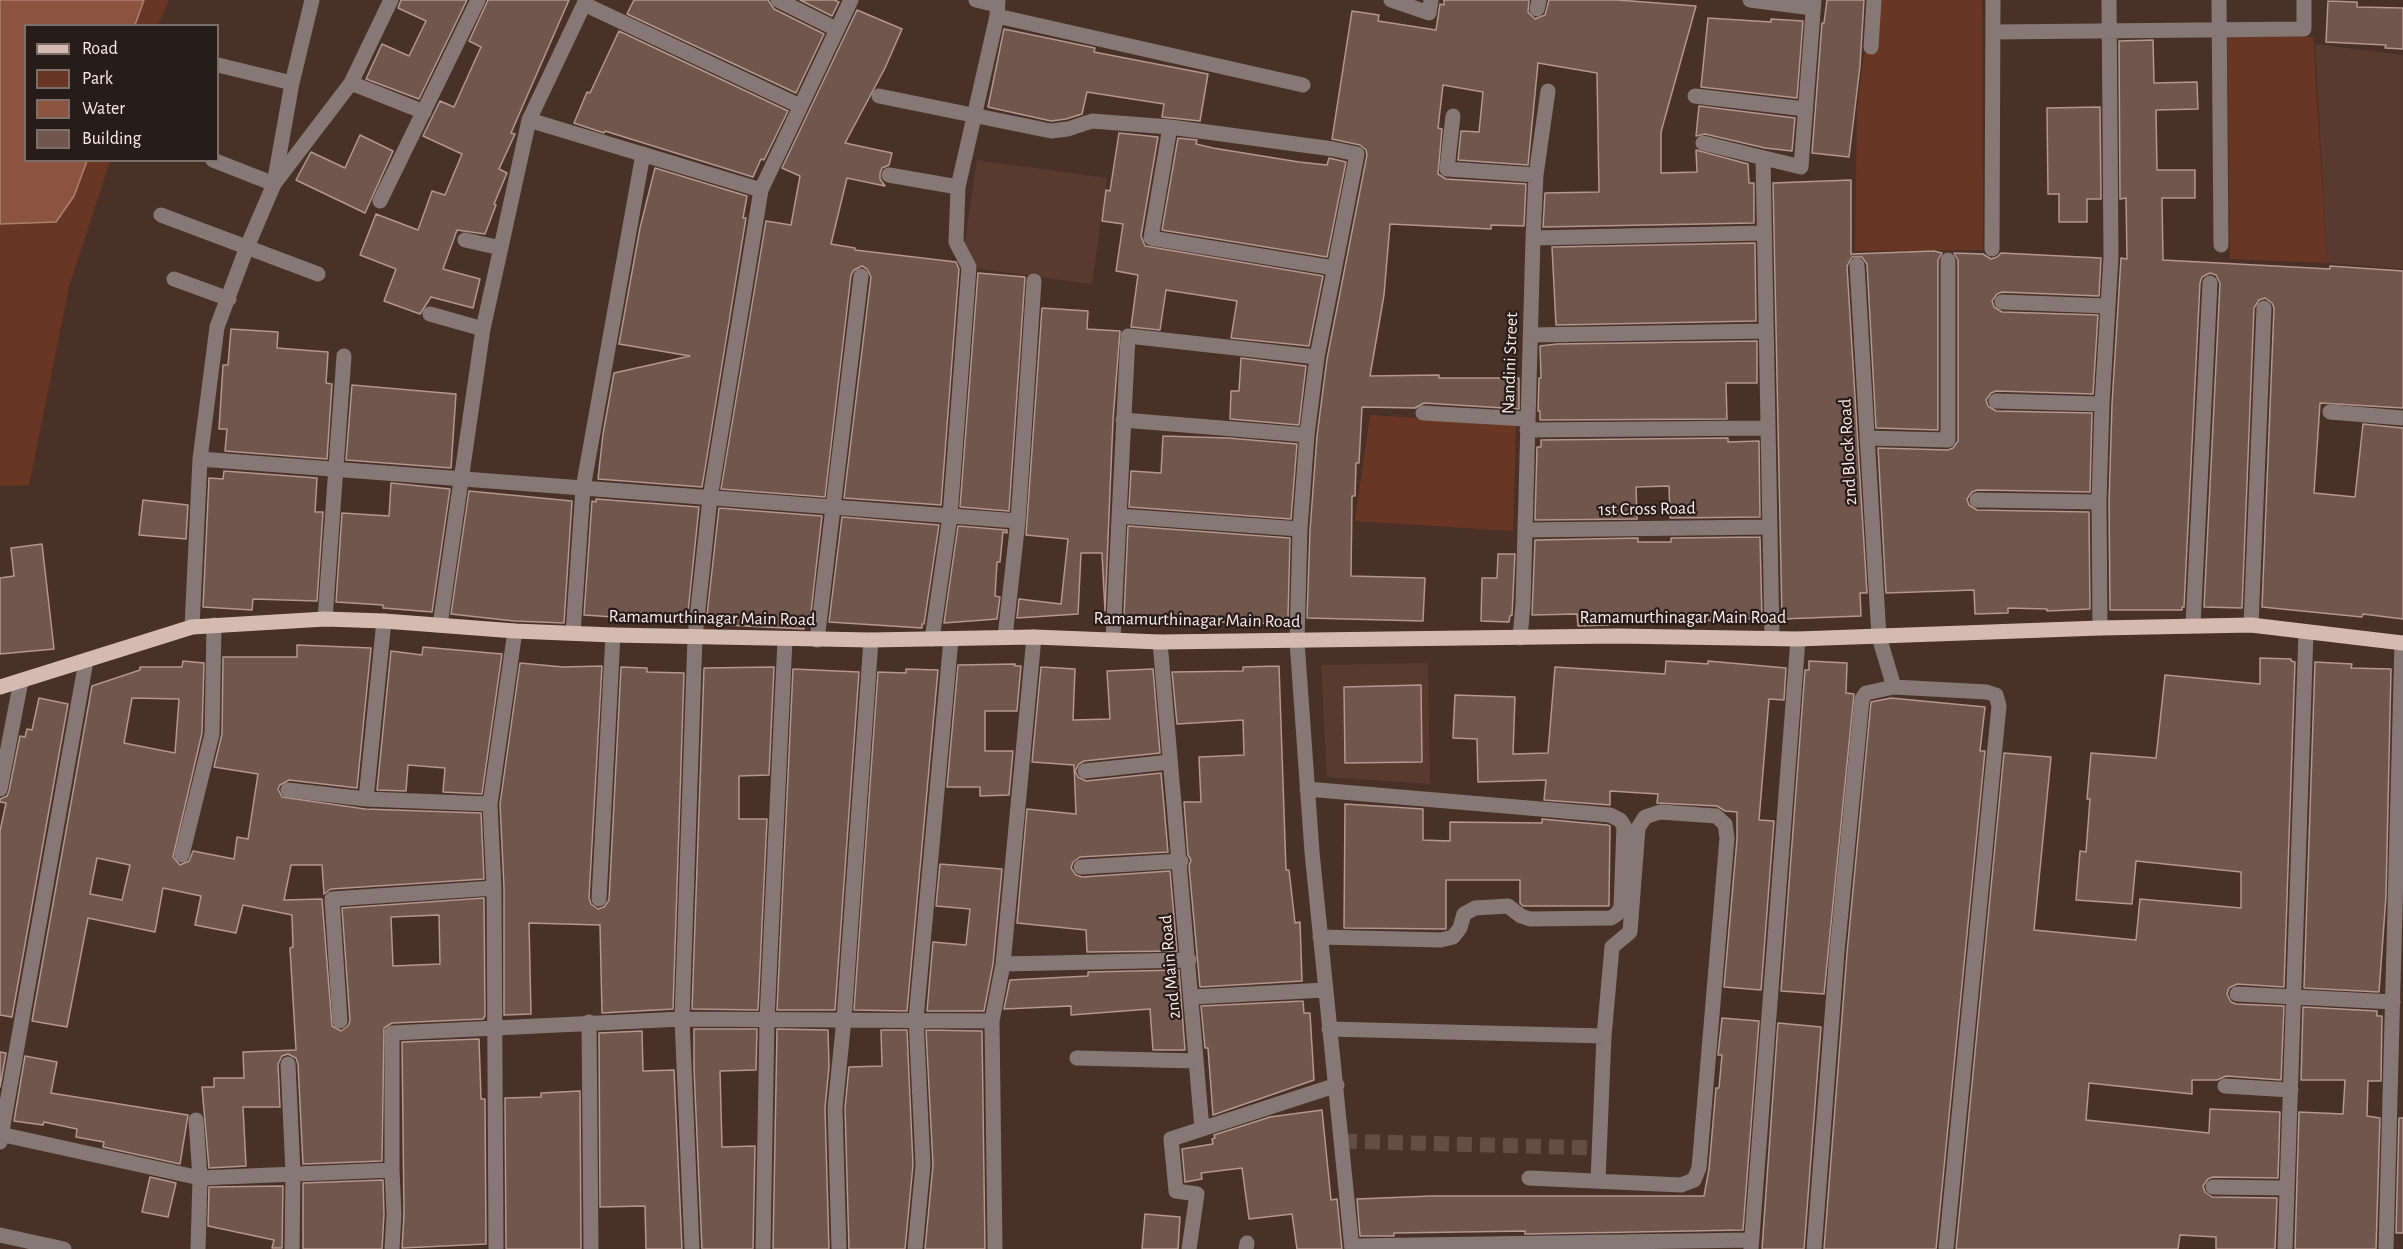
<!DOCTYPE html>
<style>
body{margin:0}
#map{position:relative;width:2403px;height:1249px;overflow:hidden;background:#493128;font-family:"Alegreya Sans",sans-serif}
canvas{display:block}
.legend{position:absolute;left:24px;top:24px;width:195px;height:138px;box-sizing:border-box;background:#271c18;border:2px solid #7c6f6a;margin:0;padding:8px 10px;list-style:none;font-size:18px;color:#fbebe5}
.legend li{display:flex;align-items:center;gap:12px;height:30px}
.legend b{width:30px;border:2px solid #7c6f6a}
</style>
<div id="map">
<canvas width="2403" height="1249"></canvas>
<ul class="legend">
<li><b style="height:8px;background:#d4bab1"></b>Road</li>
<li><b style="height:16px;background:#693623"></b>Park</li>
<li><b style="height:16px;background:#8c543f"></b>Water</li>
<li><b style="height:16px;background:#71564d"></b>Building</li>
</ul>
</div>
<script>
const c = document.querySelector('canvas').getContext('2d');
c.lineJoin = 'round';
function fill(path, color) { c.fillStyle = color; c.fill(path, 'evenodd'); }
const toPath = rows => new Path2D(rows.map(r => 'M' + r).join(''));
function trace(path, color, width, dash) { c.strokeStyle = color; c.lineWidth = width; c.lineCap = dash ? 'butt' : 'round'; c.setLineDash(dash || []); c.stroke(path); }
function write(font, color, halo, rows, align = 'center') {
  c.font = font + ' "Alegreya Sans",sans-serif'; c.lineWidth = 4.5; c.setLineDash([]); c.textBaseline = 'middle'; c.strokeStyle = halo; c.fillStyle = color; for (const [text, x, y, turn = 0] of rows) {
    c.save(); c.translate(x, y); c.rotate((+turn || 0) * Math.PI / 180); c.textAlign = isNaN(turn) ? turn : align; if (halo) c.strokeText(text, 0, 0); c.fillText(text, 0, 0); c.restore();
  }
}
const built = toPath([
 [2315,44,2403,55,2403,269,2327,263],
 [977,160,1107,178,1092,284,979,269,964,247],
 [1428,663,1430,784,1327,777,1321,665]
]);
const green = toPath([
 [144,0,169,0,158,25,135,26],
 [1871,0,1982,0,1983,250,1855,251,1857,109],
 [2227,36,2313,37,2327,263,2230,259],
 [87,161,110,161,69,287,29,485,0,486,0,224,74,196],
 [1370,415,1516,424,1513,531,1355,521]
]);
const water = toPath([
 [0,0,144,0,135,25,26,26,26,160,87,161,74,196,56,222,0,224,0,0]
]);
const building = toPath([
 [401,0,467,0,419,99,366,79,382,44,409,56,426,21,398,8,401,0],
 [488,0,569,0,511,133,515,134,499,169,507,173,494,204,496,205,485,234,457,230,443,269,480,279,473,308,431,297,420,314,384,301,396,269,360,255,376,214,418,230,432,191,445,195,462,154,423,136,440,101,454,107,481,47,469,41,488,0],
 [634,0,768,0,774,9,824,34,796,93,627,14,634,0],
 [800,0,834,0,839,2,832,16,800,0],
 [1444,0,1529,0,1528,12,1535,19,1545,15,1549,0,1618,0,1696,6,1661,132,1661,173,1697,172,1696,150,1748,164,1749,183,1754,183,1754,223,1543,227,1545,193,1599,192,1597,73,1538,63,1528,165,1458,160,1461,131,1479,132,1483,92,1443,85,1438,128,1442,129,1438,174,1446,179,1526,184,1524,226,1491,225,1491,229,1390,224,1384,295,1370,376,1439,375,1439,378,1519,378,1519,409,1424,403,1415,408,1362,407,1359,463,1356,463,1355,496,1352,496,1351,576,1425,578,1423,621,1307,618,1310,530,1317,436,1327,359,1367,155,1366,150,1360,145,1332,139,1352,11,1379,15,1378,21,1436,30,1440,4,1444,5,1444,0],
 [1827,0,1864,0,1860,66,1849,157,1812,153,1822,23,1824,23,1827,0],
 [2328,1,2357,2,2357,7,2403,8,2403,49,2385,48,2386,45,2326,42,2328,1],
 [857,10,902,29,885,68,845,143,892,153,889,165,882,168,880,173,880,179,885,186,847,178,831,244,855,248,855,250,956,262,959,269,941,505,844,498,871,277,867,269,862,266,854,270,851,275,825,497,721,489,766,221,791,225,800,176,782,168,857,10],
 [1708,18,1771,22,1771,19,1803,21,1797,98,1701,87,1708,18],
 [1004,29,1095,48,1094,52,1208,74,1200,121,1162,117,1164,104,1087,92,1082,114,1066,119,1051,121,988,107,1004,29],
 [619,31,788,111,764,160,761,159,753,177,605,131,604,133,574,123,587,92,590,93,619,31],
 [2153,40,2154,83,2197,82,2198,109,2156,110,2157,170,2195,170,2195,198,2162,198,2163,260,2330,269,2330,266,2403,271,2403,408,2320,403,2314,493,2355,497,2363,424,2403,428,2403,619,2363,614,2362,617,2262,607,2274,308,2272,303,2265,298,2259,300,2254,308,2242,608,2204,607,2220,283,2216,275,2210,273,2202,277,2200,283,2184,607,2182,607,2182,610,2110,610,2109,502,2112,404,2121,258,2127,259,2126,198,2120,199,2119,41,2153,40],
 [1699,106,1795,118,1792,151,1765,148,1705,134,1696,136,1699,106],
 [2100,107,2101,199,2087,199,2087,222,2059,222,2059,194,2048,194,2047,108,2100,107],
 [1119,133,1158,137,1141,236,1145,246,1323,276,1309,346,1231,338,1237,301,1166,290,1160,330,1131,327,1138,275,1116,271,1123,224,1102,221,1106,190,1110,191,1119,133],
 [360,135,393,151,365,213,296,180,311,152,345,168,360,135],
 [1178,138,1197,140,1196,144,1213,148,1299,162,1327,165,1329,158,1346,162,1327,257,1162,230,1178,138],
 [655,168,747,196,743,218,746,218,702,487,598,479,603,434,614,373,690,356,619,344,640,228,655,168],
 [1851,180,1851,254,1934,251,1942,253,1938,260,1938,430,1876,428,1867,264,1862,257,1852,257,1847,266,1867,593,1860,593,1861,616,1782,619,1773,183,1851,180],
 [1755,243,1756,321,1556,325,1552,247,1755,243],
 [1954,253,1983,254,1991,259,1997,257,2001,253,2101,258,2099,296,2002,292,1997,294,1992,301,1994,307,2002,312,2098,315,2093,394,1996,391,1991,393,1986,400,1988,406,1996,411,2092,413,2090,492,1977,490,1972,492,1967,499,1969,505,1977,510,2089,512,2090,609,2047,611,2047,609,2008,608,2008,613,1975,614,1974,590,1886,593,1878,448,1948,450,1953,448,1958,441,1958,260,1954,253],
 [978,273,1025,277,1009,511,960,507,978,273],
 [1042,308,1088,311,1087,329,1120,331,1113,420,1105,611,1102,553,1081,553,1078,614,1017,618,1019,599,1061,604,1068,539,1026,535,1042,308],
 [231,329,278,332,277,348,328,352,326,383,332,384,327,459,225,451,227,429,219,429,223,365,228,365,231,329],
 [1757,341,1757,383,1726,383,1727,419,1540,420,1540,411,1538,411,1539,378,1541,378,1540,346,1557,344,1757,341],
 [1241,358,1306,366,1299,425,1230,419,1231,391,1239,391,1241,358],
 [352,385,456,394,451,468,346,460,352,385],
 [1163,436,1228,438,1297,444,1291,519,1129,507,1131,471,1161,473,1163,436],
 [1728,438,1728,442,1759,441,1760,517,1670,518,1669,486,1636,487,1637,519,1535,520,1537,447,1541,447,1541,440,1728,438],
 [224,471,317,478,315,512,323,512,317,601,253,599,252,610,203,607,209,478,223,479,224,471],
 [391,483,450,489,432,612,383,608,383,605,336,602,342,513,389,516,391,483],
 [469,491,572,501,564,623,514,621,451,614,469,491],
 [596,499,699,507,687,622,584,615,592,501,596,502,596,499],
 [143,500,188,505,186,539,139,535,143,500],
 [719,508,822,516,810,621,805,621,804,629,706,624,719,508],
 [842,517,939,525,924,624,922,624,922,628,829,622,842,517],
 [958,526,1007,530,1007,533,1003,532,1000,562,997,562,995,596,1000,597,997,619,944,623,958,526],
 [1128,526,1290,538,1288,618,1283,618,1282,624,1188,621,1188,619,1124,616,1128,526],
 [1760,537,1762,618,1700,621,1677,620,1677,618,1609,620,1609,625,1578,626,1577,614,1532,615,1535,540,1638,538,1638,542,1671,542,1671,538,1760,537],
 [42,544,54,649,0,654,0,578,14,576,11,548,42,544],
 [1498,554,1515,554,1512,615,1510,616,1509,622,1481,621,1482,578,1497,578,1498,554],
 [297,645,371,648,357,788,289,780,280,785,278,789,282,797,365,809,481,813,484,879,331,889,324,894,322,865,291,865,284,900,322,899,332,1026,341,1031,348,1026,350,1021,342,908,484,898,485,1016,483,1019,392,1023,384,1028,382,1161,303,1164,298,1064,296,1058,288,1054,282,1056,278,1064,280,1107,243,1107,246,1166,209,1168,202,1087,214,1087,214,1078,244,1078,243,1052,296,1050,290,948,293,947,292,915,243,905,236,933,195,925,201,896,163,888,155,932,88,918,67,1027,32,1021,92,686,140,670,140,667,182,667,183,661,204,663,202,733,173,857,180,865,189,861,193,851,234,859,237,837,248,839,258,774,214,767,222,734,223,657,297,657,297,645],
 [132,698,179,699,175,753,124,743,132,698],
 [97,858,130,865,122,900,90,894,97,858],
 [439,915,440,964,393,966,391,917,439,915],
 [423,647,502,654,482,794,443,792,445,768,408,765,406,791,377,790,391,651,422,655,423,647],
 [2260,658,2291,659,2291,661,2295,662,2284,987,2237,984,2229,988,2227,994,2231,1002,2236,1004,2284,1006,2281,1080,2226,1076,2217,1080,2192,1080,2192,1094,2089,1083,2086,1120,2209,1133,2210,1109,2280,1112,2278,1178,2213,1177,2208,1179,2203,1186,2205,1192,2212,1197,2277,1198,2275,1249,2216,1249,2216,1237,2180,1235,2178,1249,1956,1249,2004,753,2051,757,2034,930,2136,940,2140,899,2241,908,2241,872,2136,861,2132,904,2076,900,2080,851,2086,852,2090,799,2087,799,2091,753,2156,758,2165,675,2260,684,2260,658],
 [1666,661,1708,664,1708,661,1786,668,1784,700,1769,699,1759,820,1774,821,1761,990,1724,987,1737,839,1737,812,1725,811,1717,806,1657,803,1658,794,1610,791,1610,805,1544,800,1546,780,1478,782,1477,739,1453,738,1455,695,1515,697,1513,754,1548,753,1555,667,1665,674,1666,661],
 [1809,661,1847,663,1846,693,1854,694,1824,994,1781,991,1805,670,1809,670,1809,661],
 [2315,662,2352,664,2351,668,2391,669,2386,896,2379,992,2304,988,2315,662],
 [520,663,563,667,602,666,589,898,591,904,598,909,604,907,609,900,621,667,647,668,647,672,684,673,673,1009,602,1013,600,925,529,923,531,1014,504,1015,504,888,500,804,520,663],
 [1015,664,1015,666,1021,666,1017,711,985,711,985,751,1013,751,1009,795,980,796,980,787,947,787,958,665,1015,664],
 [1279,666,1286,870,1289,870,1295,923,1300,922,1302,981,1200,987,1189,866,1191,860,1188,855,1184,802,1201,802,1199,757,1244,755,1243,720,1177,724,1172,672,1243,671,1243,667,1279,666],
 [1041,667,1075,669,1073,720,1110,719,1107,671,1153,669,1160,753,1084,761,1079,764,1075,771,1078,777,1086,781,1161,773,1168,852,1080,857,1073,862,1071,868,1076,875,1082,877,1170,871,1177,951,1087,952,1086,930,1017,923,1027,809,1076,814,1074,765,1032,762,1041,667],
 [704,668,774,667,769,775,739,776,739,819,767,819,758,1010,692,1009,704,668],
 [793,669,859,672,835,1010,777,1010,793,669],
 [906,669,938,670,907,1011,854,1010,878,672,906,673,906,669],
 [1421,685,1422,762,1345,763,1344,687,1421,685],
 [39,698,68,704,12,1017,0,1015,0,831,6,803,0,802,0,799,7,796,9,791,20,736,25,737,27,729,32,730,39,698],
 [1891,698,1985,707,1980,751,1985,751,1936,1249,1824,1249,1847,953,1871,702,1891,698],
 [1345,804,1423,809,1423,840,1450,841,1450,822,1542,823,1542,819,1607,825,1610,826,1609,906,1523,906,1520,903,1520,880,1446,880,1446,929,1344,928,1345,804],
 [940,864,1002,869,993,964,984,1011,927,1011,933,942,966,945,970,909,936,906,940,864],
 [1179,970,1185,1050,1153,1050,1150,1009,1071,1015,1071,1006,1004,1009,1010,980,1088,976,1088,972,1179,970],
 [1303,1001,1304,1013,1310,1013,1314,1080,1213,1115,1208,1048,1205,1048,1201,1006,1303,1001],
 [2303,1007,2377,1011,2377,1016,2382,1016,2381,1081,2368,1081,2367,1116,2380,1118,2376,1249,2295,1249,2299,1112,2343,1114,2345,1080,2301,1080,2303,1007],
 [1722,1018,1759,1021,1743,1230,1525,1234,1525,1231,1394,1233,1394,1236,1360,1236,1357,1199,1431,1196,1704,1196,1709,1169,1716,1088,1719,1088,1722,1055,1718,1055,1722,1018],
 [1778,1023,1821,1027,1804,1249,1762,1249,1778,1023],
 [694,1029,757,1029,756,1070,720,1071,722,1147,755,1146,753,1249,702,1249,694,1069,694,1029],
 [777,1029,828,1030,829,1067,825,1108,829,1249,773,1249,777,1029],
 [881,1030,907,1030,913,1165,905,1249,849,1249,845,1108,849,1067,882,1066,881,1030],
 [926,1030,982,1031,985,1249,925,1249,933,1165,926,1030],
 [642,1031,643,1071,674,1070,682,1249,646,1249,645,1206,600,1207,599,1033,642,1031],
 [479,1039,481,1099,485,1099,486,1244,402,1248,404,1214,402,1042,479,1039],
 [0,1052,6,1053,0,1087,0,1052],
 [25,1056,57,1062,51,1093,188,1115,180,1164,103,1147,104,1142,76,1137,77,1129,44,1122,43,1125,14,1121,25,1056],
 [580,1091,581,1249,506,1249,505,1098,541,1097,541,1093,580,1091],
 [1322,1110,1331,1200,1337,1199,1342,1249,1297,1249,1292,1214,1249,1219,1242,1168,1201,1173,1202,1179,1185,1182,1182,1149,1213,1144,1212,1139,1215,1138,1214,1135,1270,1117,1322,1110],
 [2399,1118,2403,1118,2403,1233,2396,1233,2399,1118],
 [150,1177,176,1183,168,1217,142,1212,150,1177],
 [383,1180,384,1214,382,1249,303,1249,303,1183,383,1180],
 [283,1186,282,1248,272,1248,274,1240,208,1226,209,1187,283,1186],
 [1145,1214,1180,1217,1178,1249,1142,1249,1145,1214]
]);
const minorTunnel = toPath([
 [1342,1141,1599,1148]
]);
const minor = toPath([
 [778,0,836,29],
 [976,0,997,5],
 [1391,0,1429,13,1431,0],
 [1750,0,1813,8],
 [2219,0,2221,245],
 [584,4,800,106],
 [1537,9,1539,0],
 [997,16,1303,85],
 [1993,32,2304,29,2304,0],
 [1871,47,1874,0],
 [218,65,292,83],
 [351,83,424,112],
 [879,96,1051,131,1068,129,1092,121,1170,127,1333,149,1357,154,1317,357,1307,435,1300,529,1119,516],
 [1695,96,1805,109],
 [1453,116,1447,169,1536,175],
 [529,120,761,190],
 [1170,127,1151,238,1334,268],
 [1703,143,1801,167,1814,0],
 [1763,158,1772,638],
 [213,160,274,184,292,83,312,0],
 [889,175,958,187],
 [380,201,478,0],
 [161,215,318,274],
 [1533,238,1763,233],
 [465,240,501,248],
 [1992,249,1993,0],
 [1857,265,1879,637,1894,687],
 [174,279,229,299],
 [2002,302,2107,306],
 [430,314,483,329],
 [1531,335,1765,331],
 [1996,401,2102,404],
 [2330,412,2403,418],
 [1423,413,1527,419],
 [1123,420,1307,435],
 [1527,430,1767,428],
 [1867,438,1948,440,1948,260],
 [200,459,1018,521],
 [1977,500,2099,502],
 [1300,529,1297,641,1312,852,1352,1249],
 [1525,530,1769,527],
 [325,619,344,356],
 [440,625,483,329,529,120,586,0],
 [2193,625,2210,283],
 [2251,625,2264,308],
 [192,627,200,459,217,327,247,247,274,184,351,83,391,0],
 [2100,628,2099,502,2102,404,2111,257,2109,0],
 [573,633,583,488,643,154],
 [1005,637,1018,521,1034,281],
 [1520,638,1523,604,1533,238,1536,175,1548,91],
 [932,639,950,516,969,267,956,242,958,187,997,16,998,0],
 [1113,639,1128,336,1317,357],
 [817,640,861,276],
 [1160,642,1202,1129],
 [1085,771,1170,762],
 [0,789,21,681],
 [1307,789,1610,815,1620,820,1624,826,1621,907,1617,914,1611,918,1530,919,1521,916,1508,906,1475,908,1464,914,1460,928,1453,937,1441,940,1320,937],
 [288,790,366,799,490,804],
 [366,799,384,621],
 [182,855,212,734,214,625],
 [1081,867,1181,861],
 [599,899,613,635],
 [1003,964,1189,960],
 [2237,994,2393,1002],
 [1192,997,1325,990],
 [340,1021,332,899,494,888],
 [589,1022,591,1249],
 [1329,1029,1604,1036],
 [1077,1058,1196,1061],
 [288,1064,293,1173,292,1249],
 [2225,1086,2291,1090],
 [196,1120,200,1178,198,1249],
 [0,1134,200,1178,392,1170,392,1033,682,1019,992,1021],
 [0,1142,86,661],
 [392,1170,394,1214,392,1249],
 [1529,1178,1681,1185,1694,1180,1699,1168,1727,838,1725,824,1716,816,1660,812,1645,817,1638,828,1630,932,1612,947,1604,1036,1598,1180],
 [2213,1187,2286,1188],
 [0,1235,64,1249],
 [1352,1246,1751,1240],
 [496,1249,494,888,490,804,515,631],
 [692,1249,682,1019,695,637,710,498,761,190,851,0],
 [763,1249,767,1019,785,640],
 [839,1249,835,1108,844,1019,871,640],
 [915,1249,923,1165,916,1019,951,639],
 [995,1249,992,1021,1003,964,1034,637],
 [1189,1249,1197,1194,1176,1191,1171,1139,1337,1085],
 [1246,1249,1247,1243],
 [1751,1249,1798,639],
 [1814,1249,1837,952,1862,699,1866,693,1894,687,1987,692,1996,695,1999,706,1946,1249],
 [2285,1249,2306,632],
 [2386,1249,2402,643]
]);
const major = toPath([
 [0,687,192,627,325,619,384,621,515,631,613,635,871,640,1034,637,1160,642,1617,636,1798,639,2100,628,2251,625,2403,643]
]);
const streetNames = [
 ["Nandini Street",1510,363,-88],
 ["2nd Block Road",1848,452,-93],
 ["1st Cross Road",1647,509,-1],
 ["Ramamurthinagar Main Road",712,618,1],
 ["Ramamurthinagar Main Road",1683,618],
 ["Ramamurthinagar Main Road",1197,620,1],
 ["2nd Main Road",1170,967,-95]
];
fill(built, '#583a2f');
fill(green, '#693623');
fill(water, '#8c543f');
trace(water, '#ad8171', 1.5);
fill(building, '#71564d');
trace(building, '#b4978d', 1.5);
trace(minorTunnel, '#644d44', 15, [15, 8]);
trace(minor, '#867975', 15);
trace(major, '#d4bab1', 15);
write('18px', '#fbebe5', '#271c18', streetNames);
</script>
